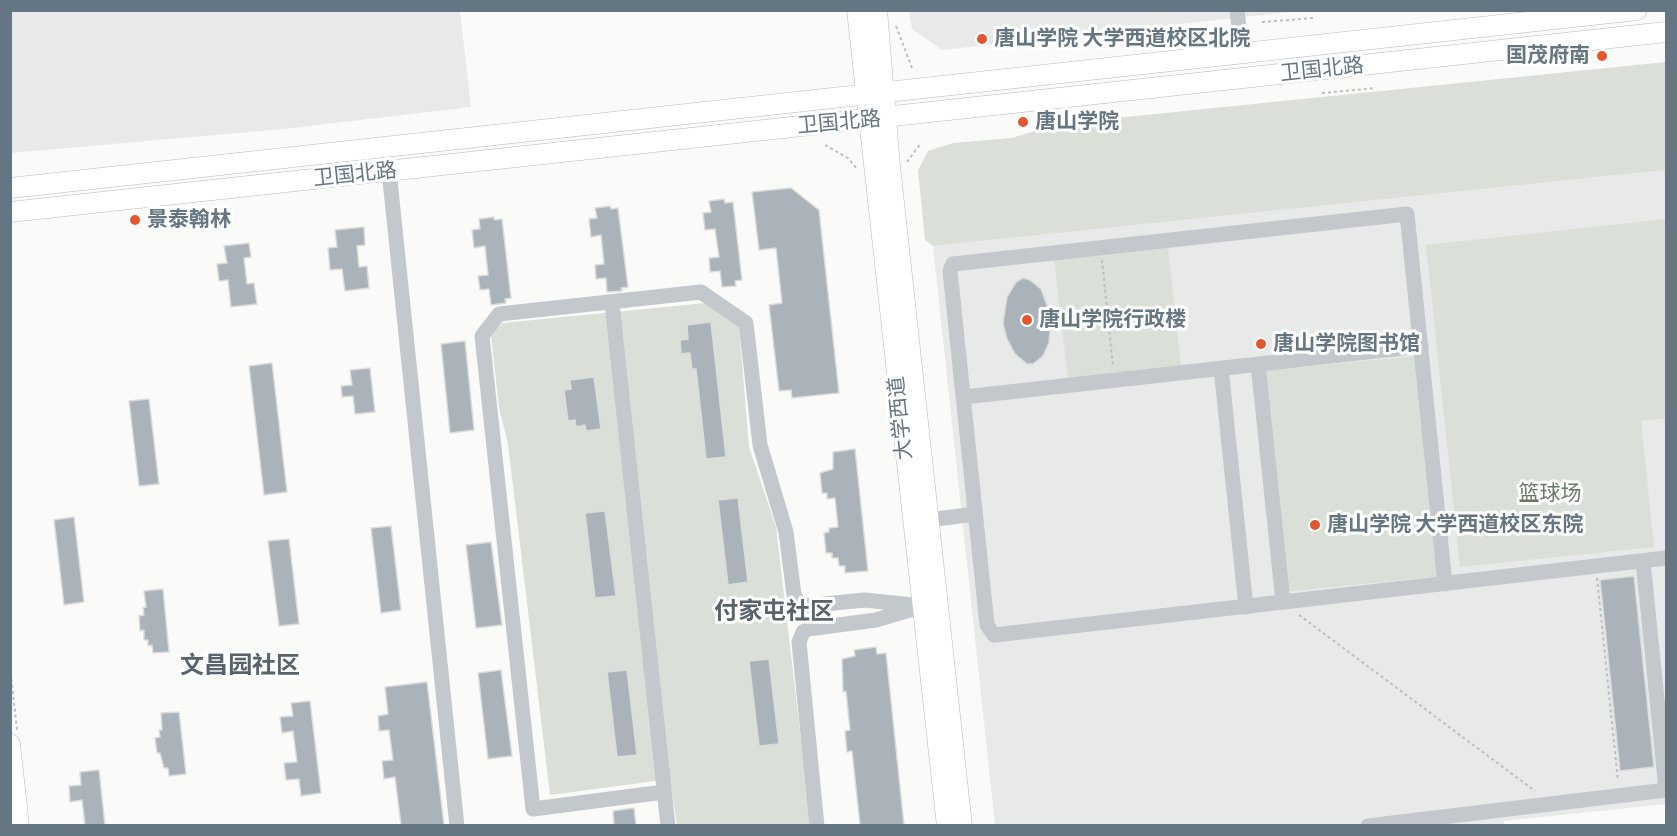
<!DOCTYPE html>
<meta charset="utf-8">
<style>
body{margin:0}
#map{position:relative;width:1677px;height:836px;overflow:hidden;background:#fafaf8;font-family:"Fira Sans Condensed",sans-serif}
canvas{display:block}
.frame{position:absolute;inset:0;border:12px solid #657683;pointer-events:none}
</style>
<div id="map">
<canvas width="1677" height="836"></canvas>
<div class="frame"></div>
</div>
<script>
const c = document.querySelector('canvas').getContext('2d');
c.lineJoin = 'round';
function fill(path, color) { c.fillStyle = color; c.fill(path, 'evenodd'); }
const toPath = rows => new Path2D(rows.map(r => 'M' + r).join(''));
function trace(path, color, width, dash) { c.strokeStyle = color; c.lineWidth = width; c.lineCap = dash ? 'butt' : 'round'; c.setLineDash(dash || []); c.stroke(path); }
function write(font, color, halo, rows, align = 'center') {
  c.font = font + ' "Fira Sans Condensed","Noto Sans SC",sans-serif'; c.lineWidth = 6; c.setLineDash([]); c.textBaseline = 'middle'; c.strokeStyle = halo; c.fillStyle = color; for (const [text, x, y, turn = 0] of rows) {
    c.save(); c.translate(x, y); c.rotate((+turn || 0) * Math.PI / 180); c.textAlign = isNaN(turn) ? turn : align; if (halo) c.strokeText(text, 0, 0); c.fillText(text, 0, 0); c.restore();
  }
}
const built = toPath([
 [11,10,460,11,471,107,283,129,11,153],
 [909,11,1299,11,942,50,912,29],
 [1666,170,1666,804,1504,821,1504,826,995,825,933,246]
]);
const green = toPath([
 [1666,62,1666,170,933,246,925,240,918,170,928,151,953,143,1012,138,1057,124],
 [1666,219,1666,418,1641,421,1654,547,1460,567,1426,245],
 [1168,248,1181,367,1068,379,1054,260],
 [706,303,739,327,749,447,776,527,811,825,677,825,670,779,550,795,508,444,499,408,491,334,503,323],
 [1417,356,1440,576,1284,592,1262,371]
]);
const building = toPath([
 [791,188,819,210,839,393,792,398,791,390,779,391,769,305,782,303,776,248,759,250,752,192,791,188],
 [724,199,725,203,733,202,742,280,735,281,736,286,722,287,720,271,710,272,709,258,719,257,715,229,705,230,703,213,711,212,709,201,724,199],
 [610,206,611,209,618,208,628,287,621,288,622,291,607,292,606,278,596,279,595,265,604,264,601,235,591,237,589,219,597,218,595,208,610,206],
 [494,217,494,220,502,219,511,298,505,299,506,303,491,305,489,289,480,290,478,276,488,275,485,246,474,248,472,230,480,229,479,219,494,217],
 [364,227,365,245,357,246,359,267,367,266,369,288,345,291,342,269,330,270,328,248,337,247,335,230,364,227],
 [249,243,251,257,244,258,247,284,254,283,257,304,231,307,228,280,219,281,217,264,227,263,224,246,249,243],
 [1023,278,1030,280,1041,289,1051,316,1049,343,1043,356,1033,364,1027,364,1015,354,1007,339,1003,323,1007,297,1016,282,1023,278],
 [711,322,726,457,706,459,696,369,692,369,690,353,681,354,680,340,688,339,687,325,711,322],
 [465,341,474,430,450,433,441,344,465,341],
 [272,363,287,492,264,495,249,366,272,363],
 [370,368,375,412,355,414,353,396,342,397,341,386,352,385,350,370,370,368],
 [594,377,601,429,586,431,585,425,576,427,575,420,568,421,564,390,571,389,570,380,594,377],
 [149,399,159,484,139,486,129,401,149,399],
 [855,449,868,571,845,573,845,566,839,566,838,558,832,558,832,553,826,553,824,533,829,532,829,528,838,527,835,498,827,499,827,493,822,493,820,473,833,469,833,452,855,449],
 [738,498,748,582,728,585,718,500,738,498],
 [605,511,616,596,595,598,585,513,605,511],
 [74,517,84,602,64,605,54,520,74,517],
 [391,526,401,610,381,613,371,528,391,526],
 [289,539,299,624,279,626,268,541,289,539],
 [491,542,502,625,476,628,466,545,491,542],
 [1634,576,1654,767,1620,771,1600,580,1634,576],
 [163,589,169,652,153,653,152,645,148,646,148,640,144,640,144,630,140,631,139,616,144,615,143,608,146,607,144,591,163,589],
 [876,647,877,654,886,653,904,825,860,825,852,751,847,752,845,731,850,730,846,691,843,692,842,659,855,656,854,650,876,647],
 [769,659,779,744,759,746,749,661,769,659],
 [501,670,512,756,488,759,478,673,501,670],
 [627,670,637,755,617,757,607,672,627,670],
 [427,682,444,825,401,825,395,777,384,779,382,761,393,760,389,730,379,731,378,716,388,714,385,687,427,682],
 [310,701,321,793,301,796,299,779,286,780,284,763,297,762,293,731,282,733,280,717,293,716,291,703,310,701],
 [179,712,186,774,169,776,168,768,164,768,160,753,157,753,155,738,160,737,159,730,162,730,161,713,179,712],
 [99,770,105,825,85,825,82,800,70,802,69,786,81,785,80,772,99,770],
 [634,808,636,825,614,825,613,811,634,808]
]);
const path = toPath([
 [1262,22,1314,18],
 [896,26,912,68],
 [1322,93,1376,88],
 [825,145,848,158,858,170],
 [907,162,921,143],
 [1102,260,1113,367],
 [1597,578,1618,781],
 [1299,615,1535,791],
 [10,667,17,730]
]);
const minor = toPath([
 [1237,10,1242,53],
 [389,171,457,826],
 [612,303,668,826],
 [1258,364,1283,602],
 [1221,368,1246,607],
 [964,397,1421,346],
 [929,520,975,514],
 [1643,561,1666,789],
 [1445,584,1407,214,953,264,950,271,987,625,994,635,1283,602,1666,558],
 [664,792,533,809,482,336,499,314,701,292,746,323,760,445,786,532,794,595,799,603,805,606,865,600,922,606],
 [817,826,799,642,803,632,808,629,876,620,916,608],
 [1368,826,1666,790]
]);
const major = toPath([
 [857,10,947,826],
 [877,10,890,166,962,826],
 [10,188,1637,10],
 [10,212,1666,32],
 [10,744,19,826]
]);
const markers = [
 [982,39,6,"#e4572e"],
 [1602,56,6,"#e4572e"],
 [1023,122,6,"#e4572e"],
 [135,220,6,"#e4572e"],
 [1027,320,6,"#e4572e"],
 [1261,344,6,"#e4572e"],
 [1315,525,6,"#e4572e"]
];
const poiNames = [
 ["唐山学院 大学西道校区北院",994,39],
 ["国茂府南",1590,56,"right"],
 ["唐山学院",1035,122],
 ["景泰翰林",147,220],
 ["唐山学院行政楼",1039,320],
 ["唐山学院图书馆",1273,344],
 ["唐山学院 大学西道校区东院",1327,525]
];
const streetNames = [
 ["卫国北路",1322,70,-6],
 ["卫国北路",839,123,-5],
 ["卫国北路",355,175,-6],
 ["大学西道",901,418,-96]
];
const parkNames = [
 ["篮球场",1550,494]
];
const quarterNames = [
 ["付家屯社区",774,612],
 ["文昌园社区",240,666]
];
fill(built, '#e8e9e9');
fill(green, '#dadfd7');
fill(building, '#aab3b9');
trace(building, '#dcdcda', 1.5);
trace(major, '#b5babe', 21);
trace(path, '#bbbfc2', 2, [3, 3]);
trace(minor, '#c3c8cc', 15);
trace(major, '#fff', 20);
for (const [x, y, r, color] of markers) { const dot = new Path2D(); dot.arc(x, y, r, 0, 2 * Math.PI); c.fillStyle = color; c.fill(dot); trace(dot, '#fff', 2); }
write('bold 21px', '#657683', '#fff', poiNames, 'left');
write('21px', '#657683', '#fff', streetNames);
write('21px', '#687a64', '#fff', parkNames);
write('bold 24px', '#57646e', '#fff', quarterNames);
</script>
